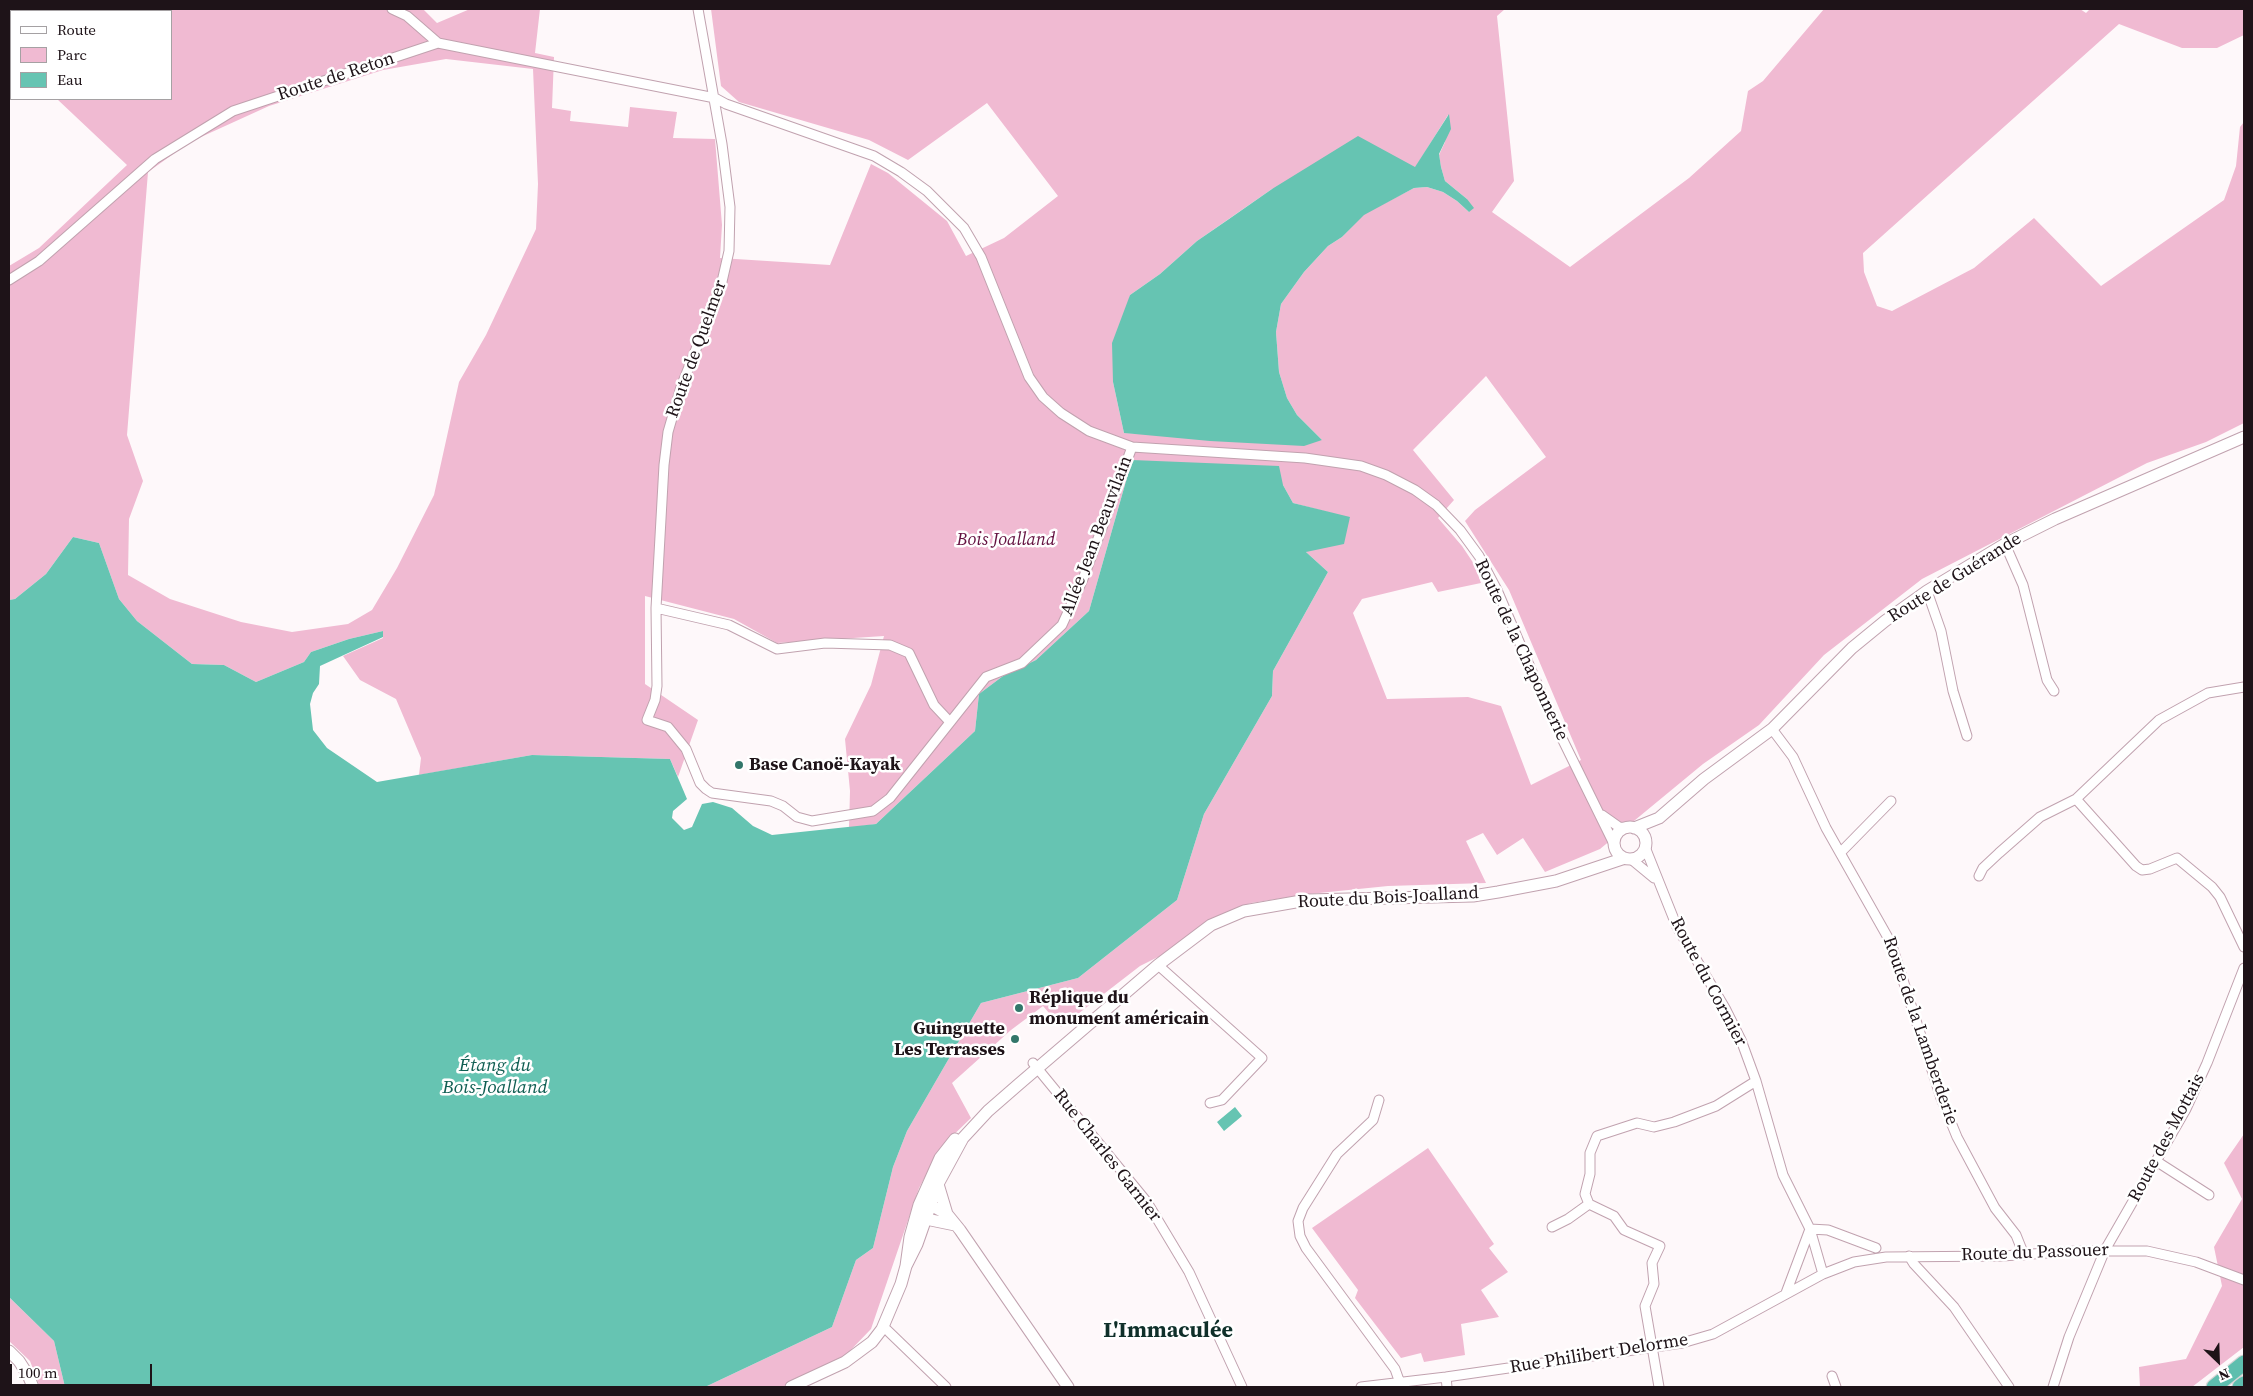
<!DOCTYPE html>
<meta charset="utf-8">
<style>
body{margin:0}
#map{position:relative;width:2253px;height:1396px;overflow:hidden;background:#fef8fa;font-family:"Source Serif 4",serif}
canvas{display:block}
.frame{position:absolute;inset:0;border:10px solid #1e1318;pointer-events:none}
.legend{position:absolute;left:10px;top:10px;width:162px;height:90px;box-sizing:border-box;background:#fff;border:1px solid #a5a1a3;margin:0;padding:6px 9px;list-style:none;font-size:15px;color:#1e1318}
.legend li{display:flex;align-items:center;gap:10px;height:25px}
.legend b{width:25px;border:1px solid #a5a1a3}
.north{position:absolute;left:2193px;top:1336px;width:50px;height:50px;-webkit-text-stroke:4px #fff;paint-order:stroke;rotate:156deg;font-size:14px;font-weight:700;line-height:20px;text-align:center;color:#1e1318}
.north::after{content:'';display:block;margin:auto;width:18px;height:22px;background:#1e1318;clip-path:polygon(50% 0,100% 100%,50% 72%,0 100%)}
.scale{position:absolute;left:10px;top:1364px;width:142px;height:22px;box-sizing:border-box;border:2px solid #1e1318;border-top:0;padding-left:6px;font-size:15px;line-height:18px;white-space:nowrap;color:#1e1318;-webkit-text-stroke:4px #fff;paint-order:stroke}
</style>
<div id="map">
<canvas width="2253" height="1396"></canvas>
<div class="frame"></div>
<ul class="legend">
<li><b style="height:6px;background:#fff"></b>Route</li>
<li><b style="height:14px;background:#f0bad2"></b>Parc</li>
<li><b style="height:14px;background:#66c4b2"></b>Eau</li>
</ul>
<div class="north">N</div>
<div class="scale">100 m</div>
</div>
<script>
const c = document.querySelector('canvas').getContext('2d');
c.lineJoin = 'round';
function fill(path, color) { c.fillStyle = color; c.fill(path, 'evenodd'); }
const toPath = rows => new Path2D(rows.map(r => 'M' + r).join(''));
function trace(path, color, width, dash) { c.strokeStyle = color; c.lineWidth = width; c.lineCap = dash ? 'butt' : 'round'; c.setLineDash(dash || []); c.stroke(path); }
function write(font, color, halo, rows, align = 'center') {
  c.font = font + ' "Source Serif 4",serif'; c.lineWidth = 5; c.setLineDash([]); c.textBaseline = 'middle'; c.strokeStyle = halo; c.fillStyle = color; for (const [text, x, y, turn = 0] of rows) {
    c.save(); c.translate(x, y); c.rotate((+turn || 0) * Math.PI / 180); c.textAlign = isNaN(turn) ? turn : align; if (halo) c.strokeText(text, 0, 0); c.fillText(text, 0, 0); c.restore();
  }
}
const green = toPath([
 [9,9,423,9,437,23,470,9,540,9,535,53,554,57,552,108,571,111,570,121,628,127,630,107,677,112,673,138,715,139,722,225,720,258,830,265,871,164,888,173,947,221,966,256,1004,238,1058,196,987,103,908,160,869,140,739,102,721,86,711,9,1505,9,1497,16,1514,181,1492,212,1570,267,1689,178,1741,131,1748,91,1763,81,1824,9,2080,9,2086,13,2090,9,2244,9,2244,35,2217,48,2182,48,2119,24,1863,253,1864,272,1877,306,1892,311,1974,268,2034,218,2101,286,2224,200,2236,166,2240,127,2244,122,2244,423,2206,442,2147,463,1922,579,1824,655,1759,725,1703,764,1600,849,1545,872,1523,838,1497,855,1483,833,1466,841,1486,883,1388,886,1309,894,1251,903,1229,911,1166,956,1158,957,1140,966,1061,1027,1043,1006,1011,1030,952,1083,971,1118,941,1147,919,1188,871,1329,845,1356,782,1387,705,1387,832,1327,856,1260,873,1248,893,1167,907,1131,981,1003,1078,978,1177,900,1204,814,1272,696,1273,671,1328,572,1306,552,1350,518,1293,503,1283,485,1132,460,1089,611,1036,660,1003,676,979,694,975,731,876,824,849,828,850,791,845,739,871,685,884,636,777,643,734,619,645,596,645,684,698,720,678,777,670,759,532,755,419,775,421,758,396,699,360,680,343,656,383,638,383,631,349,639,311,652,304,662,256,682,224,665,192,664,137,621,119,599,99,543,73,537,46,574,15,599,9,600,9,266,39,248,127,165,57,99,171,99,171,11,11,11,11,64,9,63],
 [446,59,533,69,538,184,536,229,486,335,459,382,434,495,397,568,372,610,348,624,292,632,241,622,170,599,128,575,129,519,143,481,127,435,148,172,190,142,269,106,383,70],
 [1448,115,1445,142,1439,155,1441,167,1445,181,1467,199,1469,212,1457,201,1443,192,1427,187,1414,188,1364,214,1342,237,1328,246,1304,272,1281,304,1276,332,1279,372,1287,398,1297,415,1322,440,1124,433,1113,382,1130,295,1160,274,1197,241,1272,189,1415,168],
 [1486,376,1546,457,1475,510,1465,521,1509,590,1581,760,1531,785,1501,706,1468,697,1387,699,1353,613,1362,599,1432,582,1438,592,1481,583,1474,564,1462,546,1438,518,1454,500,1413,450],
 [2244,1134,2244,1347,2192,1387,2140,1387,2139,1367,2186,1359,2222,1286,2214,1247,2242,1199,2224,1163],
 [1428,1148,1494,1244,1489,1248,1508,1272,1481,1290,1499,1317,1461,1324,1465,1355,1424,1362,1421,1353,1401,1358,1355,1298,1358,1290,1312,1228],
 [9,1297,54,1341,65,1387,40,1387,30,1361,9,1341]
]);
const water = toPath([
 [1449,114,1451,129,1439,154,1441,167,1445,181,1467,199,1474,208,1469,212,1457,201,1443,192,1427,187,1414,188,1364,215,1342,237,1328,246,1304,272,1281,304,1276,332,1279,372,1287,398,1297,415,1322,440,1304,446,1210,441,1124,433,1113,382,1112,343,1130,295,1160,274,1197,241,1229,219,1272,189,1358,136,1415,167],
 [1132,460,1279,466,1283,485,1293,503,1350,517,1344,544,1306,552,1328,572,1273,671,1272,696,1204,814,1177,900,1078,978,981,1003,907,1131,893,1167,873,1248,856,1260,832,1327,705,1387,65,1387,54,1341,9,1297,9,600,15,599,46,574,73,537,99,543,119,599,137,621,192,664,224,665,256,682,304,662,311,652,349,639,383,631,383,637,320,666,319,684,313,693,310,704,313,730,327,748,377,782,532,755,670,759,687,799,673,811,672,818,684,830,692,827,702,804,713,802,732,808,753,826,772,835,876,824,975,731,979,694,1003,676,1036,660,1089,611],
 [1235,1107,1242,1116,1224,1131,1217,1122]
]);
const minor = toPath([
 [392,9,407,16,438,43],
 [698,9,722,144,730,207,729,251,721,286,681,387,668,432,664,465,656,608,657,686,655,700,647,720,668,727,686,749,700,783,706,789,712,793,771,801,783,806,797,817,812,821,873,811,890,798,986,677,1022,663,1062,625,1083,579,1132,447],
 [61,11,62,9],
 [9,58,11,57],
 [9,280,39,261,155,159,233,111,438,43,715,98,726,104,874,156,901,172,927,191,964,228,981,257,1029,377,1043,397,1061,413,1089,431,1132,447,1305,458,1361,466,1386,475,1415,490,1436,505,1460,530,1479,556,1497,590,1550,714,1614,844],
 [2005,544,2023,585,2047,680,2054,691],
 [1927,591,1941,631,1953,691,1967,736],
 [656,608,729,625,777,649,825,643,890,645,909,653,934,705,949,721],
 [1772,729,1793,757,1826,828,1891,943,1941,1098,1957,1137,1995,1208,2016,1235,2024,1255],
 [2076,799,2136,866,2142,870,2150,869,2177,858,2212,887,2220,897,2244,947],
 [1602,815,1619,827,1626,828],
 [1645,847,1677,927,1725,1008,1741,1040,1756,1081,1783,1175,1810,1229,1823,1274],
 [1840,853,1891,801],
 [1631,859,1654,878],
 [1979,876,1983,868,1999,853,2040,817,2076,799,2159,720,2208,693,2244,687],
 [1158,965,1262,1058,1222,1100,1210,1103],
 [1033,1063,1147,1202,1189,1272,1242,1387],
 [1379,1100,1373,1120,1337,1154,1303,1208,1298,1221,1300,1236,1306,1248,1395,1369,1400,1383],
 [2156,1161,2209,1195],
 [1552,1227,1568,1219,1589,1204],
 [1909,1256,1914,1264,1954,1307,2009,1387],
 [1786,1293,1810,1229,1828,1230,1876,1248],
 [882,1329,887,1330,946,1387],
 [1832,1376,1836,1387],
 [1446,1377,1447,1387],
 [1361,1387,1446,1377,1682,1343,1713,1334,1823,1274,1854,1262,1886,1257,2002,1256,2076,1251,2147,1251,2196,1262,2244,1280],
 [1659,1387,1645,1306,1654,1284,1652,1263,1660,1246,1624,1230,1614,1216,1589,1204,1585,1194,1590,1174,1590,1153,1597,1136,1637,1123,1654,1127,1674,1122,1716,1106,1756,1081],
 [2053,1387,2069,1337,2105,1250,2186,1109,2207,1063,2244,968]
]);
const tertiary = toPath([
 '1614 843a16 16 0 1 1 32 0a16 16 0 1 1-32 0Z',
 [1634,828,1659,818,1704,779,1772,729,1852,648,1885,621,1927,591,2005,544,2055,519,2244,437],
 [938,1184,947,1214],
 [922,1206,934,1207,947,1214,960,1230,1068,1387],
 [923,1214,926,1219,955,1225],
 [906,1266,917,1244,938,1184,963,1138,988,1111,1019,1084,1158,965,1211,925,1244,911,1307,900,1473,896,1498,892,1556,881,1625,858],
 [9,1351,19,1361,28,1375,33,1387],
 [791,1387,845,1362,872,1342,882,1329,901,1284,906,1266,910,1237,919,1205,940,1158,955,1139]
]);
const trunk = toPath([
 [2214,1387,2244,1363],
 [2240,1387,2244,1384]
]);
const markers = [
 [739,765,5,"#32766a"],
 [1019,1008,5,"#32766a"],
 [1015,1039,5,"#32766a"]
];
const streetNames = [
 ["Route de Reton",336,77,-18],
 ["Route de Quelmer",697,349,-70],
 ["Allée Jean Beauvilain",1097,536,-69],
 ["Route de Guérande",1955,578,-32],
 ["Route de la Chaponnerie",1521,650,65],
 ["Route du Bois-Joalland",1388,898,-3],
 ["Route du Cormier",1708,982,62],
 ["Route de la Lamberderie",1920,1031,71],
 ["Route des Mottais",2167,1138,-62],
 ["Rue Charles Garnier",1107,1156,52],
 ["Route du Passouer",2035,1253,-2],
 ["Rue Philibert Delorme",1599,1354,-9]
];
const parkNames = [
 ["Bois Joalland",1006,540]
];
const poiNames = [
 ["Base Canoë-Kayak",749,765],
 ["Réplique du",1029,998],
 ["monument américain",1029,1019],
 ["Guinguette",1005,1029,"right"],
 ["Les Terrasses",1005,1050,"right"]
];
const waterNames = [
 ["Étang du",495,1066],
 ["Bois-Joalland",495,1088]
];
const districtNames = [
 ["L'Immaculée",1168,1331]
];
fill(green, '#f0bad2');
fill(water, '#66c4b2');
trace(minor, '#c1a2af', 11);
trace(tertiary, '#c1a2af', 13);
trace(trunk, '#d6d5d5', 17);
trace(minor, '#fff', 9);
trace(tertiary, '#fff', 11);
trace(trunk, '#5ebeae', 15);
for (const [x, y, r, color] of markers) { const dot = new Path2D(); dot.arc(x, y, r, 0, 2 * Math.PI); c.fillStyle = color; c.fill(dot); trace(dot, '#fff', 2); }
write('18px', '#1e1318', '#fff', streetNames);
write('italic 18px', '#641241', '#fff', parkNames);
write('bold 18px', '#1e1318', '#fff', poiNames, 'left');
write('italic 19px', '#105f53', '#fff', waterNames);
write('bold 22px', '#0f302a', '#fff', districtNames);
</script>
